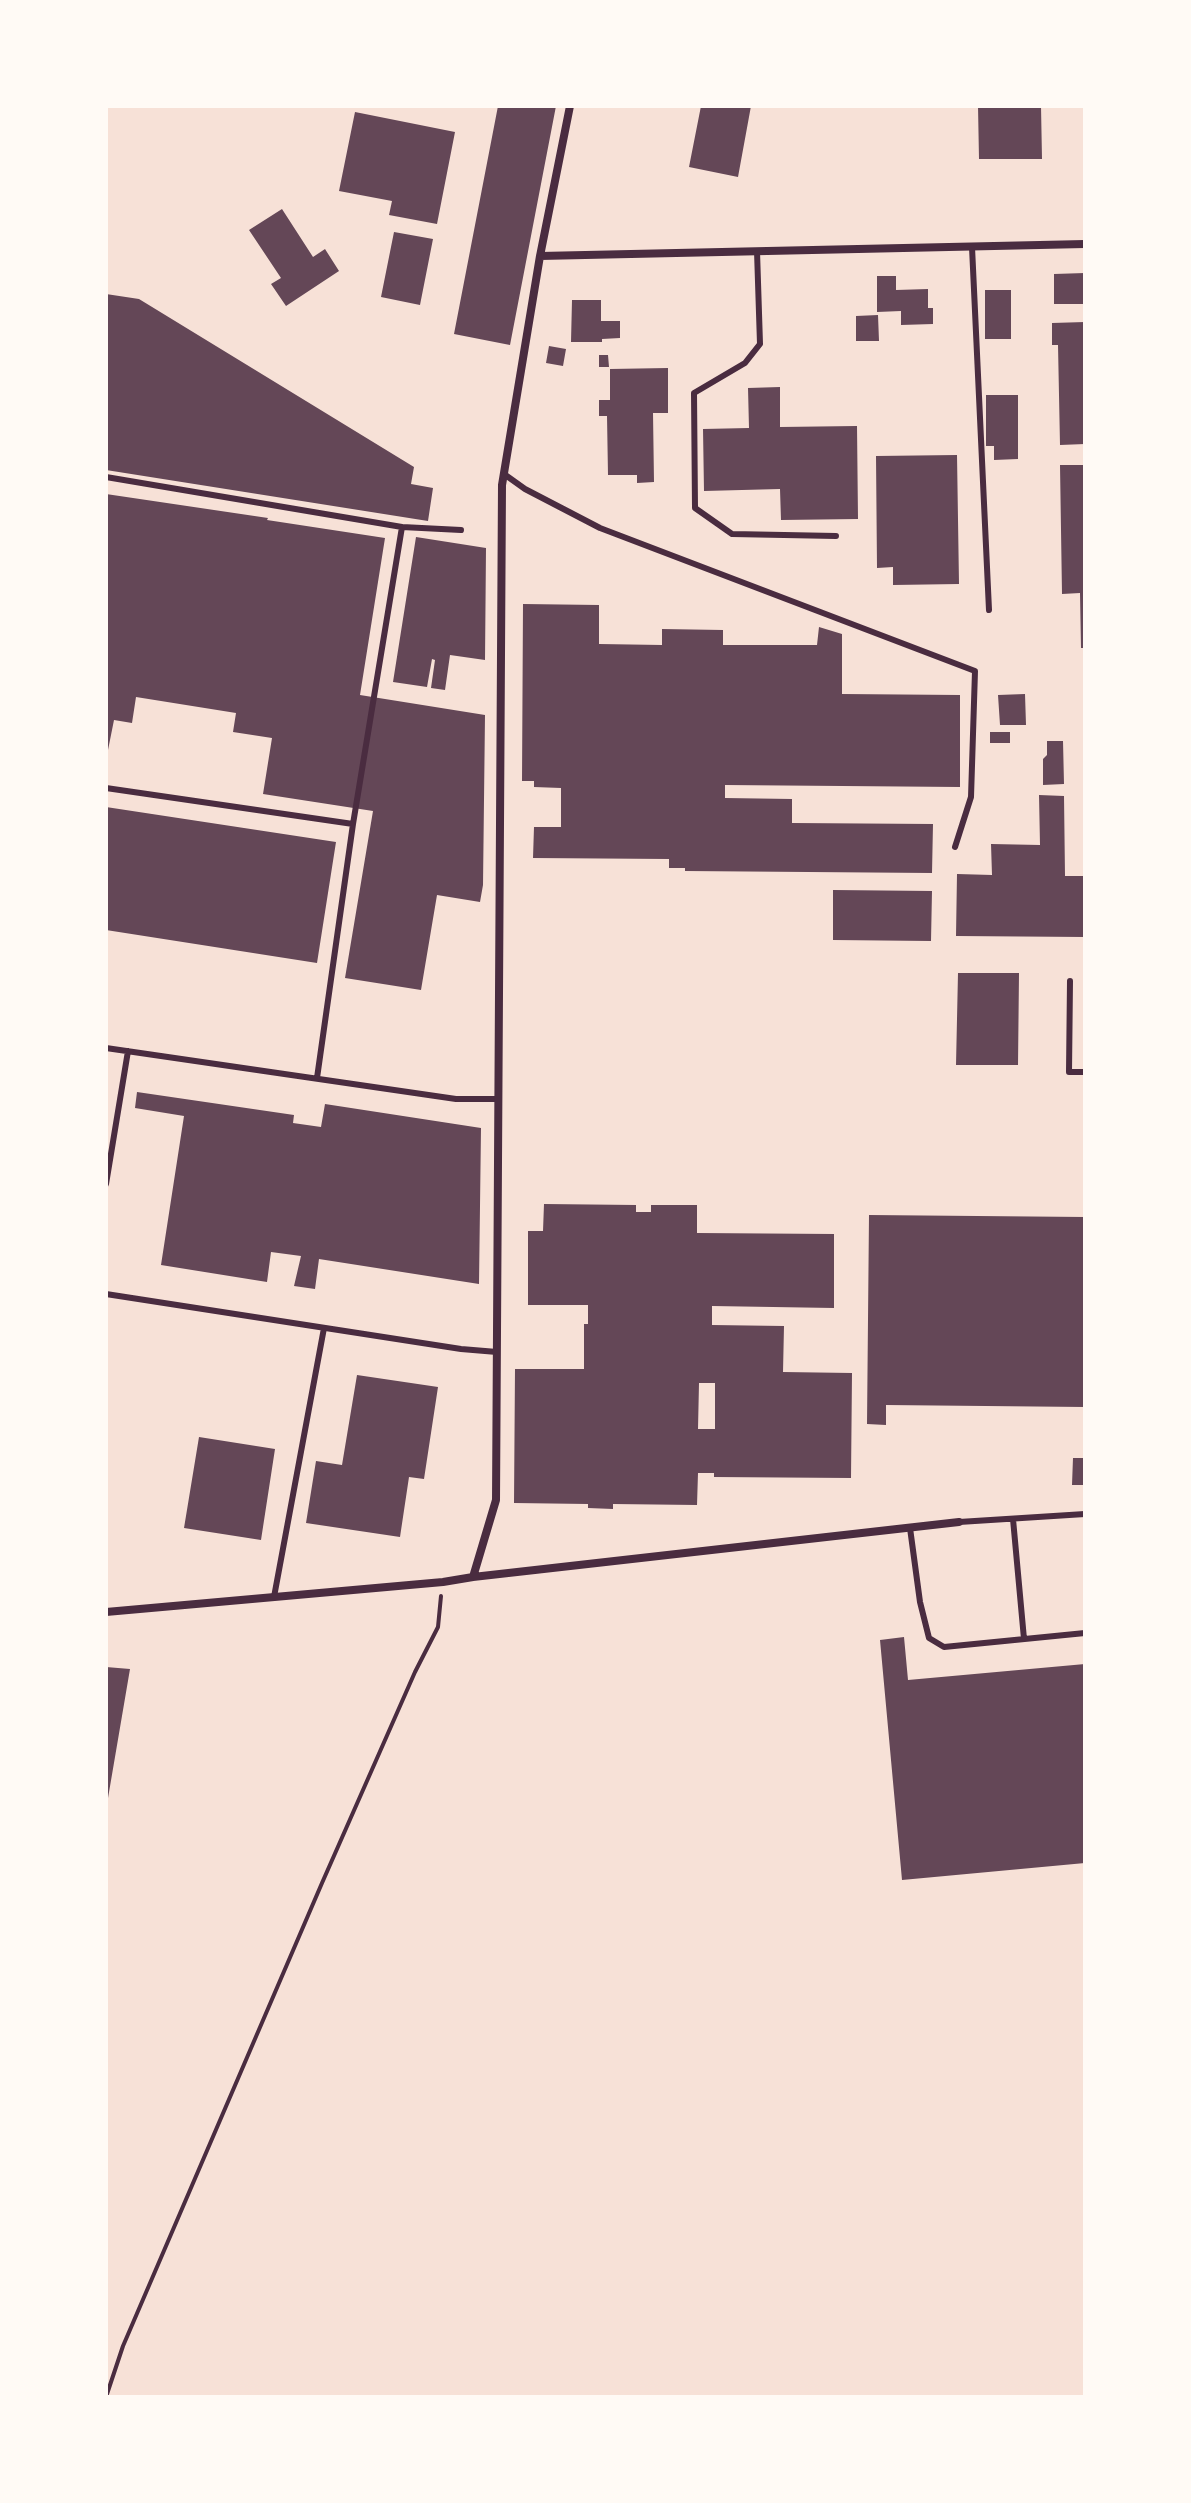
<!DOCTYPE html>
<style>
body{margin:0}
#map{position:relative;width:1191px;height:2503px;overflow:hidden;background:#f7e1d7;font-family:"Archivo Narrow",sans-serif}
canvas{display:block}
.frame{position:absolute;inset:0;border:108px solid #fffaf5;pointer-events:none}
</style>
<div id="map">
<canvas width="1191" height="2503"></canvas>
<div class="frame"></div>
</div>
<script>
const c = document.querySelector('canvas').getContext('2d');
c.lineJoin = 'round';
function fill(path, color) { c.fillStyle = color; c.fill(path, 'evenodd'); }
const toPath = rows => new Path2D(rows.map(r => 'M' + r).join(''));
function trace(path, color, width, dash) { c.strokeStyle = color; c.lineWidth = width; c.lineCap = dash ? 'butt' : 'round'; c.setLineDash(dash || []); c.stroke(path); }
const building = toPath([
 [498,106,556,106,510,345,454,334],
 [701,106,751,106,738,177,689,167],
 [978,106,1041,106,1042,159,979,159],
 [355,112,455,132,437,224,389,215,392,201,339,191],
 [282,209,313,257,325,249,339,271,286,306,271,284,281,278,249,230],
 [394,232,433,239,420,305,381,297],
 [1085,273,1085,304,1054,304,1054,274],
 [877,276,896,276,896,290,928,289,928,308,933,308,933,324,901,325,901,311,877,312],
 [985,290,1011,290,1011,339,985,339],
 [106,294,139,299,414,467,411,484,433,488,428,521,106,470],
 [572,300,601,300,601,321,620,321,620,338,602,339,602,342,571,342],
 [878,315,879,341,856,341,856,316],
 [1085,322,1085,444,1060,445,1058,345,1052,345,1052,323],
 [549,346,566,349,563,366,546,363],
 [599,355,608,355,609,367,599,367],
 [668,368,668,413,653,413,654,482,637,483,637,475,608,475,607,416,599,416,599,400,610,400,610,369],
 [780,387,780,427,857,426,858,519,781,520,780,489,704,491,703,429,749,428,748,388],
 [986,395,1018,395,1018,459,994,460,994,446,986,446],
 [957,455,959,584,893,585,893,567,877,568,876,456],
 [1060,465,1085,465,1085,648,1081,648,1080,593,1062,594],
 [106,494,268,518,267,520,385,538,360,695,485,715,483,885,480,902,437,895,421,990,345,978,373,811,263,794,272,738,233,732,236,713,136,697,132,723,114,720,106,760],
 [416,537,486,548,485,660,450,655,445,690,431,688,435,660,432,659,427,687,393,682],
 [523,604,599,605,599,644,662,645,662,629,723,630,723,645,817,645,819,627,842,634,842,694,960,695,960,787,725,785,725,798,792,799,792,823,933,824,932,873,685,871,685,868,669,868,669,859,533,858,534,827,561,827,561,788,534,787,534,781,522,781],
 [1025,694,1026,725,1000,725,998,695],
 [990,732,1010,732,1010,743,990,743],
 [1047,741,1063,741,1064,784,1043,785,1043,759,1047,755],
 [1039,795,1064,796,1065,876,1085,876,1085,937,956,936,957,874,992,875,991,844,1040,845],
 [106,807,336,842,317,963,106,930],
 [833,890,932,891,931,941,833,940],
 [958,973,1019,973,1018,1065,956,1065],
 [137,1092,294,1115,293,1123,321,1127,325,1104,481,1128,479,1284,319,1259,315,1289,294,1286,301,1256,271,1252,267,1282,161,1265,184,1116,135,1108],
 [544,1204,636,1205,636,1212,651,1212,651,1205,697,1205,697,1233,834,1234,834,1308,712,1306,712,1325,784,1326,783,1372,852,1373,851,1478,714,1477,714,1473,698,1473,697,1505,613,1504,613,1509,588,1508,588,1504,514,1503,515,1369,584,1369,584,1324,588,1324,588,1305,528,1305,528,1231,543,1231],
 [699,1383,715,1383,715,1429,698,1429],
 [869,1215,1085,1217,1085,1407,886,1405,886,1425,867,1424],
 [357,1375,438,1387,424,1479,409,1477,400,1537,306,1523,316,1461,342,1465],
 [199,1437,275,1449,261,1540,184,1528],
 [1073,1458,1085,1458,1085,1485,1072,1485],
 [904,1637,908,1680,1085,1664,1085,1863,902,1880,880,1640],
 [106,1667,130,1669,108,1798,106,1798]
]);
const path = toPath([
 [106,2397,123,2346,322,1883,415,1672,438,1627,441,1596]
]);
const service = toPath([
 [972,247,989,610],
 [757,251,760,344,745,363,694,393,695,508,732,534,836,536],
 [504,474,525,489,600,528,975,671,971,797,955,847],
 [106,477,402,527],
 [106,788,353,824],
 [1070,981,1069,1072,1085,1072],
 [106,1048,456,1099,498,1099],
 [317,1078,353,824,402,527,461,530],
 [106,1184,128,1051],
 [106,1294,461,1349,497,1352],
 [1013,1519,1024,1639],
 [959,1522,1085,1514],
 [910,1528,920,1602,929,1638,944,1647,1085,1633],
 [274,1597,324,1328]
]);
const minor = toPath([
 [540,256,1085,244],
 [473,1577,496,1500,502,485,540,256,570,106],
 [106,1612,443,1582,473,1577,959,1522]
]);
fill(building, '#644757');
trace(path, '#4a2c40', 4);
trace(service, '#4a2c40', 6);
trace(minor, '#4a2c40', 8);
</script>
